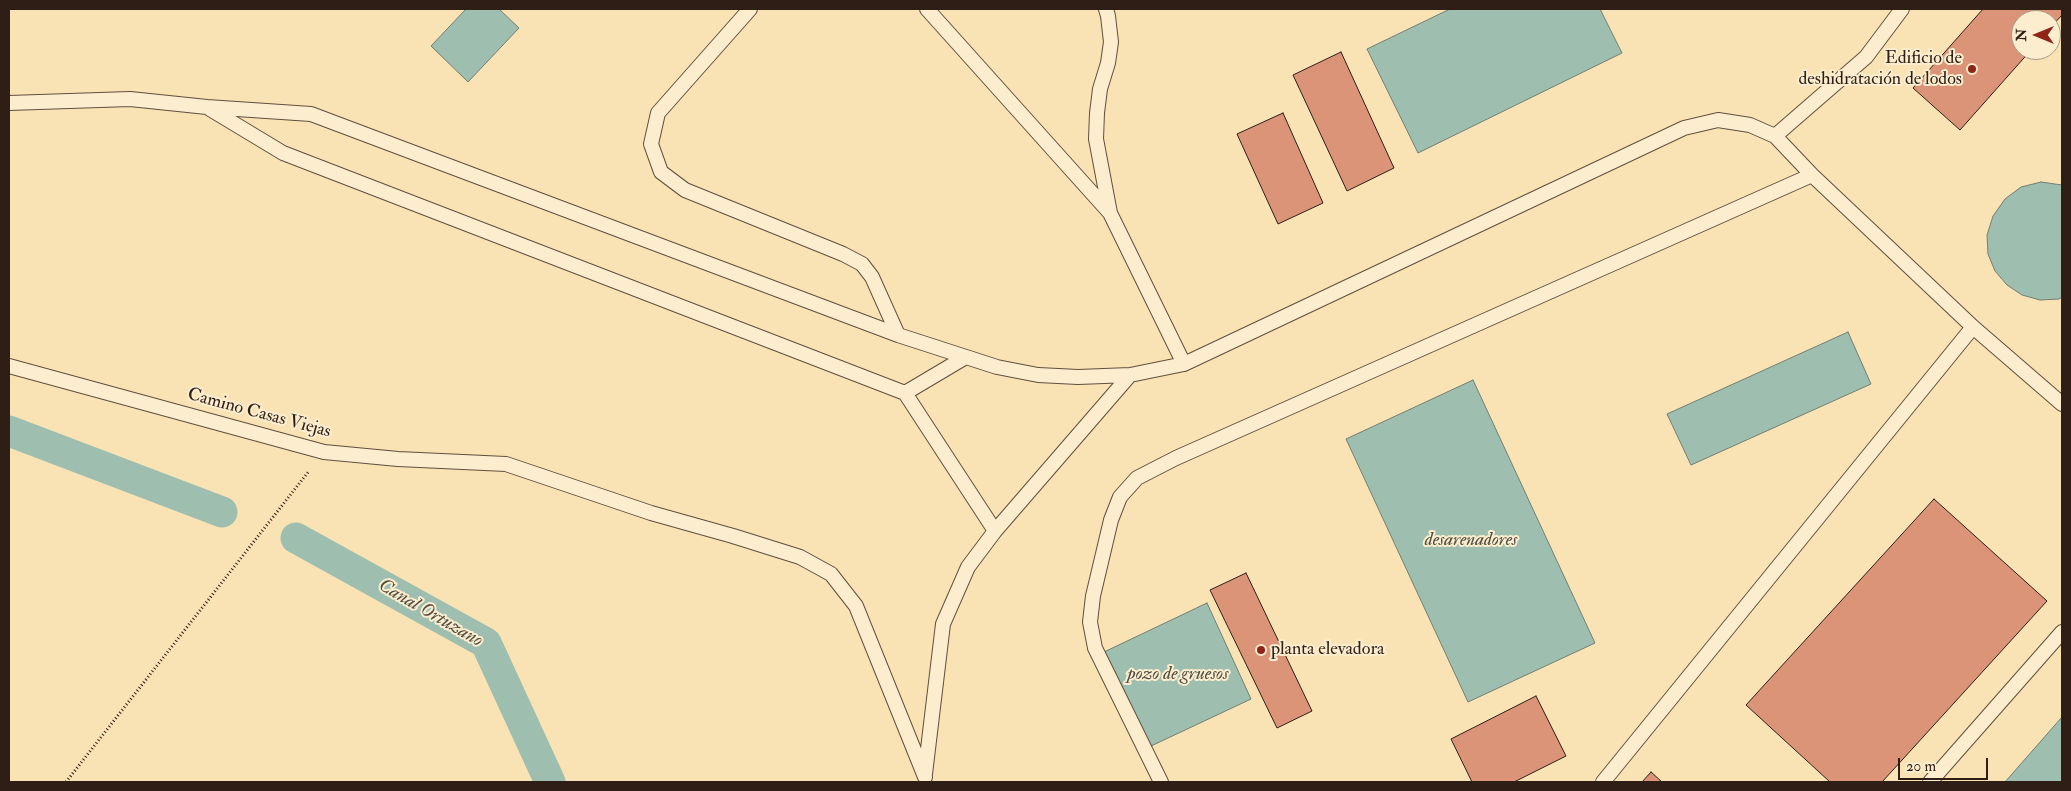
<!DOCTYPE html>
<meta charset="utf-8">
<style>
body{margin:0}
#map{position:relative;width:2071px;height:791px;overflow:hidden;background:#f9e3b4;font-family:"IM FELL Double Pica",serif}
canvas{display:block}
.frame{position:absolute;inset:0;border:10px solid #2e1e16;pointer-events:none}
.north{position:absolute;left:2011px;top:10px;width:50px;height:50px;box-sizing:border-box;background:#fbedce;border:1px solid #a99a84;border-radius:50%;rotate:270deg;font-size:14px;font-weight:700;line-height:20px;text-align:center;color:#2e1e16}
.north::after{content:'';display:block;margin:auto;width:18px;height:22px;background:#8f2418;clip-path:polygon(50% 0,100% 100%,50% 72%,0 100%)}
.scale{position:absolute;left:1898px;top:758px;width:90px;height:22px;box-sizing:border-box;border:2px solid #2e1e16;border-top:0;padding-left:6px;font-size:15px;line-height:18px;white-space:nowrap;color:#2e1e16;-webkit-text-stroke:4px #fbedce;paint-order:stroke}
</style>
<div id="map">
<canvas width="2071" height="791"></canvas>
<div class="frame"></div>
<div class="north">N</div>
<div class="scale">20 m</div>
</div>
<script>
const c = document.querySelector('canvas').getContext('2d');
c.lineJoin = 'round';
function fill(path, color) { c.fillStyle = color; c.fill(path, 'evenodd'); }
const toPath = rows => new Path2D(rows.map(r => 'M' + r).join(''));
function trace(path, color, width, dash) { c.strokeStyle = color; c.lineWidth = width; c.lineCap = dash ? 'butt' : 'round'; c.setLineDash(dash || []); c.stroke(path); }
function write(font, color, halo, rows, align = 'center') {
  c.font = font + ' "IM FELL Double Pica",serif'; c.lineWidth = 4; c.setLineDash([]); c.textBaseline = 'middle'; c.strokeStyle = halo; c.fillStyle = color; for (const [text, x, y, turn = 0] of rows) {
    c.save(); c.translate(x, y); c.rotate((+turn || 0) * Math.PI / 180); c.textAlign = isNaN(turn) ? turn : align; if (halo) c.strokeText(text, 0, 0); c.fillText(text, 0, 0); c.restore();
  }
}
const water = toPath([
 [466,9,499,9,519,28,468,82,431,46,466,9],
 [1450,9,1600,9,1622,53,1418,153,1367,49,1450,9],
 [2041,182,2062,185,2062,297,2059,299,2040,300,2022,295,2007,285,1995,271,1988,254,1987,235,1993,216,2005,199,2021,187,2041,182],
 [1848,332,1871,384,1691,465,1667,414,1848,332],
 [1473,380,1595,643,1468,702,1346,439,1473,380],
 [1207,603,1251,699,1149,747,1104,652,1207,603],
 [2062,717,2062,782,2005,782,2062,717]
]);
const canal = toPath([
 [9,431,222,512],
 [296,538,486,643,550,782]
]);
const building = toPath([
 [1983,9,2062,9,2062,15,2051,27,2051,20,2021,20,2021,50,2031,50,1960,130,1913,88,1983,9],
 [1341,52,1394,168,1347,191,1293,75,1341,52],
 [1283,113,1323,203,1278,224,1237,134,1283,113],
 [1934,499,2047,601,1882,782,1830,782,1746,705,1934,499],
 [1246,573,1312,711,1277,728,1210,590,1246,573],
 [1536,696,1566,756,1514,782,1472,782,1451,739,1536,696],
 [1651,772,1662,782,1642,782,1651,772]
]);
const path = toPath([
 [66,782,309,471]
]);
const lane = toPath([
 [750,9,658,113,651,144,661,172,685,190,843,254,862,264,872,277,898,335],
 [927,9,1110,213,1184,364],
 [1106,9,1108,16,1111,42,1108,63,1100,89,1097,113,1096,139,1110,213],
 [9,103,130,99,207,107,311,114,898,335,997,367,1038,375,1078,377,1130,375,1184,364,1684,128,1718,120,1750,125,1775,136,1812,175,1973,327,2062,404],
 [210,109,283,153,905,393,964,358],
 [1775,136,1866,57,1902,9],
 [9,366,324,452,398,459,506,464,651,513,733,536,800,557,831,574,856,606,925,777],
 [905,393,995,531],
 [925,774,943,624,968,567,995,531,1130,375],
 [1161,782,1095,648,1090,622,1093,596,1111,520,1120,497,1137,478,1176,458,1812,175],
 [1603,782,1973,327],
 [1930,782,2062,632]
]);
const markers = [
 [1972,69,5,"#8f2418"],
 [1261,650,5,"#8f2418"]
];
const poiNames = [
 ["Edificio de",1962,59],
 ["deshidratación de lodos",1962,80],
 ["planta elevadora",1271,650,"left"]
];
const streetNames = [
 ["Camino Casas Viejas",259,414,15]
];
const waterNames = [
 ["desarenadores",1471,541],
 ["Canal Ortuzano",430,614,30],
 ["pozo de gruesos",1178,675]
];
fill(water, '#9ebeb0');
trace(water, '#717e72', 1);
trace(canal, '#9ebeb0', 31);
fill(building, '#db9478');
trace(building, '#2e1e16', 1);
trace(lane, '#614f3e', 16);
trace(path, '#2e1e16', 3, [1, 2.5]);
trace(lane, '#fbedce', 14);
for (const [x, y, r, color] of markers) { const dot = new Path2D(); dot.arc(x, y, r, 0, 2 * Math.PI); c.fillStyle = color; c.fill(dot); trace(dot, '#fbedce', 2); }
write('18px', '#2e1e16', '#fbedce', poiNames, 'right');
write('18px', '#2e1e16', '#fbedce', streetNames);
write('italic 19px', '#504e44', '#fbedce', waterNames);
</script>
